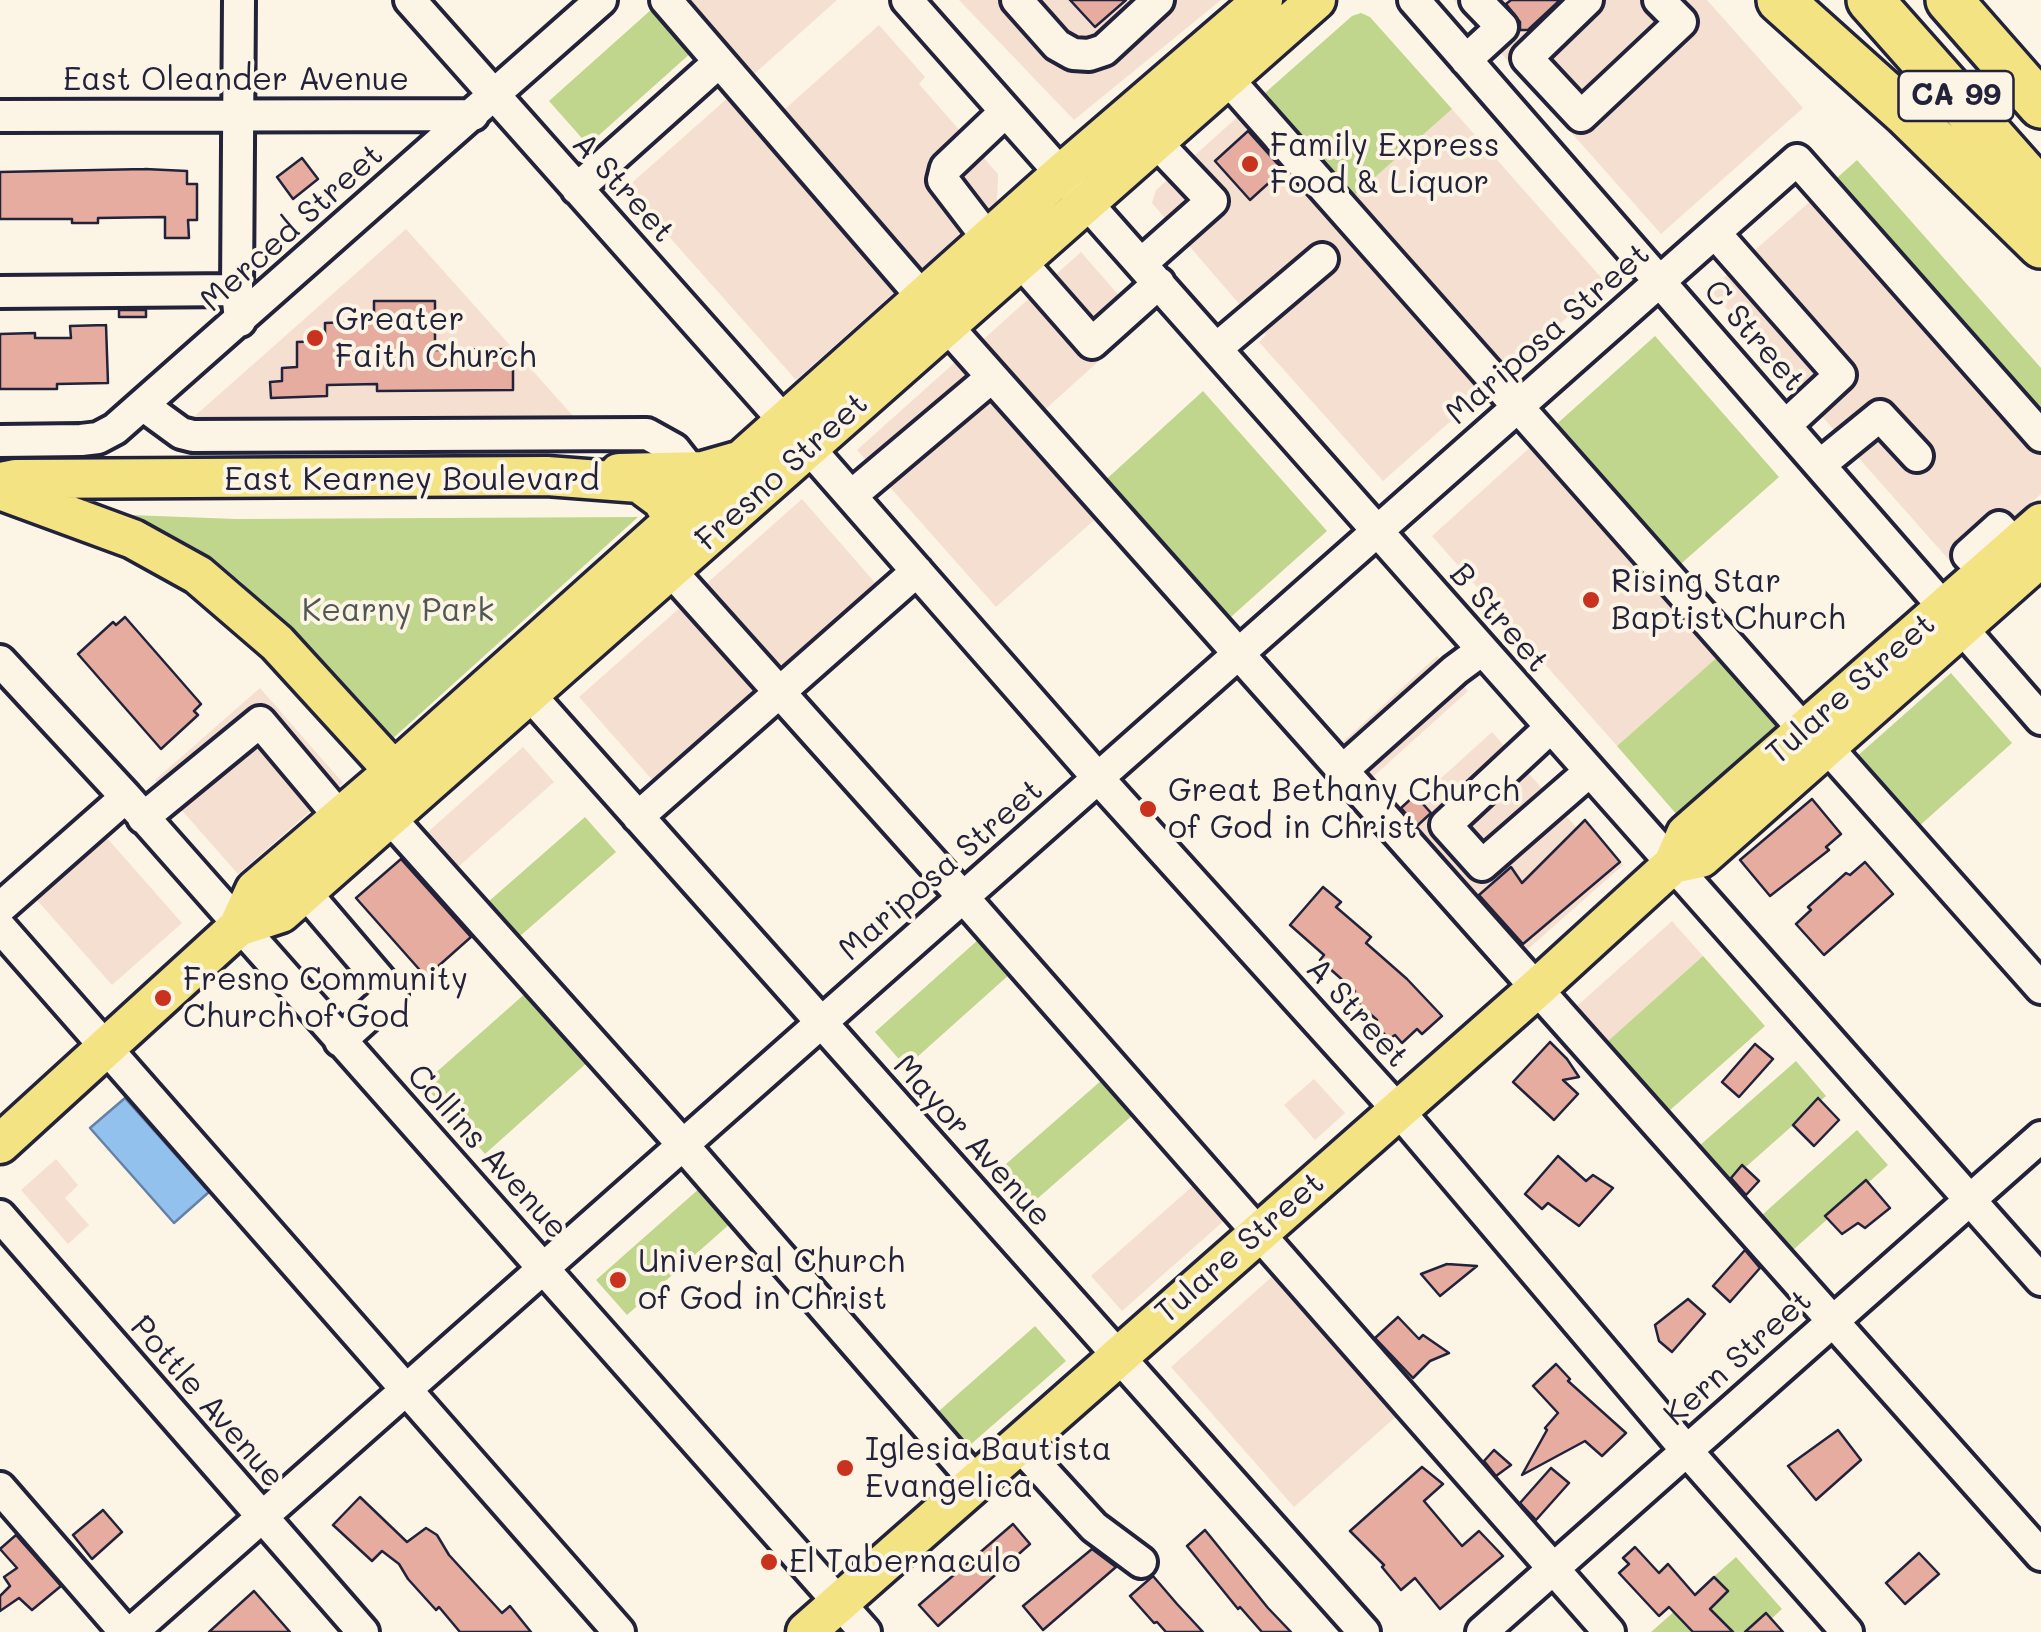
<!DOCTYPE html>
<style>
body{margin:0}
canvas{display:block;background:#fcf5e5}
</style>
<canvas width="2041" height="1632"></canvas>
<script>
const c = document.querySelector('canvas').getContext('2d');
c.lineJoin = 'round';
function fill(path, color) { c.fillStyle = color; c.fill(path, 'evenodd'); }
const toPath = rows => new Path2D(rows.map(r => 'M' + r).join(''));
function trace(path, color, width, dash) { c.strokeStyle = color; c.lineWidth = width; c.lineCap = dash ? 'butt' : 'round'; c.setLineDash(dash || []); c.stroke(path); }
function write(font, color, halo, rows, align = 'center') {
  c.font = font + ' Mali,sans-serif'; c.lineWidth = 8; c.setLineDash([]); c.textBaseline = 'middle'; c.strokeStyle = halo; c.fillStyle = color; for (const [text, x, y, turn = 0] of rows) {
    c.save(); c.translate(x, y); c.rotate((+turn || 0) * Math.PI / 180); c.textAlign = isNaN(turn) ? turn : align; if (halo) c.strokeText(text, 0, 0); c.fillText(text, 0, 0); c.restore();
  }
}
const built = toPath([
 [671,0,837,0,744,83],
 [959,0,1221,0,1074,120],
 [1454,0,1707,0,1803,108,1661,234],
 [879,25,925,77,919,84,998,174,997,201,914,275,775,118],
 [730,96,900,287,796,380,626,188],
 [1452,109,1606,283,1501,376,1347,202],
 [1243,112,1487,389,1383,481,1259,342,1266,335,1152,203,1156,190],
 [1815,197,2041,452,2041,494,1957,569,1710,290],
 [406,229,582,426,179,430],
 [1081,252,1142,322,1039,415,977,345],
 [962,356,1101,514,996,607,857,450],
 [1536,442,1722,653,1617,746,1432,536],
 [802,499,885,594,781,686,697,592],
 [683,605,767,699,662,791,579,697],
 [1437,656,1468,691,1365,784,1335,749],
 [260,688,343,783,238,874,155,780],
 [1492,732,1584,836,1592,830,1623,865,1518,958,1396,819],
 [523,747,554,782,449,875,419,840],
 [99,829,182,923,112,985,29,891],
 [1672,921,1703,956,1599,1049,1568,1014],
 [1314,1079,1345,1113,1315,1140,1284,1105],
 [56,1159,78,1185,65,1198,89,1225,68,1244,21,1190],
 [1195,1184,1226,1219,1122,1311,1091,1276],
 [1275,1274,1399,1414,1294,1507,1171,1367]
]);
const green = toPath([
 [653,8,692,52,588,145,549,101],
 [1361,13,1370,17,1452,109,1347,202,1257,100,1352,16],
 [1857,160,2041,368,2041,424,1829,185],
 [1655,336,1779,477,1674,570,1550,430],
 [1203,391,1327,531,1223,624,1100,485],
 [130,515,236,519,638,517,390,741,327,670,239,580],
 [1722,653,1783,722,1678,816,1617,746],
 [1951,673,2012,743,1908,836,1846,766],
 [585,817,616,852,511,944,480,909],
 [979,939,1010,974,906,1067,875,1032],
 [1703,956,1765,1026,1660,1119,1599,1049],
 [528,991,589,1061,485,1154,423,1084],
 [1796,1061,1826,1096,1722,1188,1691,1153],
 [1103,1079,1134,1114,1029,1206,998,1171],
 [1857,1130,1888,1165,1784,1258,1753,1223],
 [701,1187,732,1222,627,1315,596,1280],
 [1035,1326,1066,1361,961,1453,931,1418],
 [1736,1557,1782,1609,1757,1632,1651,1632]
]);
const water = toPath([
 [125,1098,209,1192,174,1223,90,1128,125,1098]
]);
const building = toPath([
 [1070,0,1126,0,1095,27,1070,0],
 [1511,0,1560,0,1528,30,1520,30,1520,22,1506,4,1511,0],
 [1248,131,1283,170,1250,200,1215,161,1248,131],
 [302,158,318,179,293,199,277,177,302,158],
 [145,169,187,171,187,184,197,184,197,220,188,220,189,238,165,238,165,217,98,218,98,223,72,223,72,219,0,219,0,172,145,169],
 [374,301,435,301,435,350,513,349,513,390,377,391,377,384,327,385,327,396,271,398,270,382,282,381,282,368,297,367,297,342,325,341,325,323,374,321,374,301],
 [119,310,146,310,146,317,119,317,119,310],
 [106,325,108,383,57,384,57,389,0,389,0,334,35,333,35,338,71,338,70,326,106,325],
 [125,617,201,704,194,711,198,715,161,749,78,654,113,622,116,625,125,617],
 [1415,795,1431,813,1417,826,1401,808,1415,795],
 [1812,799,1841,834,1826,847,1829,850,1770,896,1740,860,1812,799],
 [1585,820,1620,862,1523,944,1479,895,1511,867,1522,883,1585,820],
 [401,859,471,937,426,977,356,898,401,859],
 [1865,862,1893,894,1824,955,1796,924,1811,910,1808,907,1846,873,1850,875,1865,862],
 [1323,887,1341,902,1336,907,1371,937,1366,943,1407,979,1442,1016,1422,1034,1417,1029,1402,1043,1395,1035,1389,1039,1374,1023,1377,1020,1350,996,1355,991,1320,960,1324,955,1290,925,1323,887],
 [1550,1042,1567,1059,1579,1077,1563,1080,1578,1094,1554,1120,1513,1082,1550,1042],
 [1755,1044,1773,1059,1739,1097,1722,1082,1755,1044],
 [1818,1098,1839,1120,1814,1146,1793,1125,1818,1098],
 [1558,1156,1586,1181,1593,1175,1613,1188,1579,1226,1548,1203,1542,1209,1525,1194,1558,1156],
 [1742,1165,1759,1181,1746,1195,1731,1178,1742,1165],
 [1866,1180,1890,1208,1865,1228,1858,1223,1842,1234,1825,1216,1866,1180],
 [1745,1250,1760,1268,1730,1302,1713,1286,1745,1250],
 [1447,1264,1477,1266,1440,1296,1421,1274,1447,1264],
 [1688,1299,1705,1314,1672,1352,1659,1341,1655,1325,1688,1299],
 [1398,1317,1419,1339,1423,1335,1449,1353,1430,1361,1413,1378,1375,1338,1398,1317],
 [1556,1364,1570,1379,1568,1381,1626,1433,1602,1456,1585,1441,1522,1475,1547,1430,1545,1428,1558,1413,1533,1386,1556,1364],
 [1838,1430,1861,1460,1816,1500,1788,1466,1838,1430],
 [1494,1450,1511,1465,1496,1476,1484,1461,1494,1450],
 [1422,1467,1443,1484,1424,1501,1462,1546,1479,1531,1503,1556,1440,1609,1415,1578,1401,1590,1382,1567,1384,1565,1350,1531,1422,1467],
 [1551,1468,1569,1483,1536,1520,1520,1503,1551,1468],
 [360,1497,407,1542,426,1528,437,1535,449,1555,502,1613,510,1606,531,1632,460,1632,439,1607,436,1610,408,1579,399,1564,382,1551,372,1561,333,1525,360,1497],
 [103,1510,122,1532,92,1559,73,1535,103,1510],
 [1013,1524,1030,1544,938,1626,919,1605,1013,1524],
 [1205,1530,1268,1608,1291,1632,1262,1632,1240,1607,1238,1609,1187,1546,1205,1530],
 [16,1535,61,1586,32,1610,19,1598,0,1611,0,1596,10,1586,4,1577,17,1568,0,1549,16,1535],
 [1635,1547,1659,1573,1668,1564,1695,1595,1714,1577,1728,1591,1710,1609,1733,1632,1693,1632,1669,1607,1659,1616,1619,1573,1629,1564,1623,1558,1635,1547],
 [1092,1549,1116,1567,1043,1630,1023,1606,1092,1549],
 [1919,1553,1939,1574,1905,1604,1886,1583,1919,1553],
 [1153,1576,1177,1604,1203,1632,1166,1632,1157,1622,1154,1623,1130,1596,1153,1576],
 [254,1591,290,1632,209,1632,254,1591],
 [1766,1613,1783,1632,1745,1632,1766,1613]
]);
const minor = toPath([
 [239,0,237,290,240,321],
 [410,0,785,422],
 [666,0,924,299],
 [907,0,2041,1280],
 [1017,0,1057,45,1073,54,1089,55,1104,50,1158,0],
 [1414,0,2041,719],
 [1587,0,1527,58,1581,116,1681,22,1659,0],
 [1466,60,1502,27,1476,0],
 [1226,77,1804,730],
 [0,116,473,115],
 [577,189,719,62],
 [1715,233,1840,375,1786,425],
 [989,240,943,180,946,168,1005,112],
 [1020,261,1092,343,1159,283],
 [1142,263,1212,201,1155,141],
 [0,292,237,290],
 [946,325,2041,1555],
 [1217,348,1322,259],
 [144,406,181,433,193,436,647,434,674,449,692,472],
 [0,441,81,440,98,438,115,429,601,0],
 [808,447,1098,778,1398,1110,1687,1451,1847,1632],
 [1820,465,1880,416,1917,456],
 [851,496,992,377],
 [671,571,963,897,1609,1632],
 [1985,572,1968,555,1999,527,2016,545],
 [0,661,126,797,865,1632],
 [530,695,1364,1632],
 [1550,728,1446,825,1482,865,1590,771],
 [1827,747,2041,988],
 [1343,770,1455,670,1482,650],
 [638,817,917,571],
 [143,818,260,722,339,816],
 [390,818,683,1145,977,1483],
 [305,892,392,994,340,1041],
 [0,908,126,797],
 [0,927,619,1632],
 [0,1216,363,1632],
 [1019,1445,1094,1527,1141,1562],
 [0,1488,125,1632],
 [132,1632,1797,160,2041,436],
 [1482,1632,2041,1137]
]);
const major = toPath([
 [619,473,703,471,738,461],
 [0,482,16,479,547,476,639,483,662,500,673,519,670,542],
 [0,490,133,539,198,575,277,643,394,771,418,775],
 [1673,864,1701,858,2041,557],
 [238,927,281,913,1316,0],
 [0,1144,238,927,255,890,394,771,1062,173,1263,0],
 [806,1632,1535,990,1673,864,1686,834,2041,523]
]);
const highway = toPath([
 [1780,0,1906,113,2041,245],
 [1870,0,2041,193],
 [1949,0,2041,105]
]);
const markers = [
 [1250,164,10,"#c8321e"],
 [315,338,10,"#c8321e"],
 [1591,600,10,"#c8321e"],
 [1148,809,10,"#c8321e"],
 [163,998,10,"#c8321e"],
 [618,1280,10,"#c8321e"],
 [845,1468,10,"#c8321e"],
 [769,1562,10,"#c8321e"]
];
const shields = [
 [1956,96,115]
];
const shieldNames = [
 ["CA 99",1956,96]
];
const streetNames = [
 ["East Oleander Avenue",236,80],
 ["A Street",623,188,48],
 ["Merced Street",292,228,-42],
 ["Mariposa Street",1548,334,-41],
 ["C Street",1754,336,49],
 ["Fresno Street",782,472,-42],
 ["East Kearney Boulevard",412,480],
 ["B Street",1499,618,49],
 ["Tulare Street",1851,689,-41],
 ["Mariposa Street",941,870,-41],
 ["A Street",1357,1013,48],
 ["Mayor Avenue",972,1141,48],
 ["Collins Avenue",487,1152,48],
 ["Tulare Street",1240,1248,-41],
 ["Kern Street",1738,1358,-42],
 ["Pottle Avenue",207,1402,49]
];
const poiNames = [
 ["Family Express",1270,146],
 ["Food & Liquor",1270,183],
 ["Greater",335,320],
 ["Faith Church",335,357],
 ["Rising Star",1611,582],
 ["Baptist Church",1611,619],
 ["Great Bethany Church",1168,791],
 ["of God in Christ",1168,828],
 ["Fresno Community",183,980],
 ["Church of God",183,1017],
 ["Universal Church",638,1262],
 ["of God in Christ",638,1299],
 ["Iglesia Bautista",865,1450],
 ["Evangelica",865,1487],
 ["El Tabernaculo",789,1562]
];
const parkNames = [
 ["Kearny Park",398,611]
];
fill(built, '#f5dfd0');
fill(green, '#c0d68c');
fill(water, '#92c1ed');
trace(water, '#6581a6', 2.5);
fill(building, '#e5ac9f');
trace(building, '#22223b', 2.5);
trace(minor, '#22223b', 38);
trace(major, '#22223b', 45);
trace(highway, '#22223b', 52);
trace(minor, '#fcf5e5', 30);
trace(major, '#f4e382', 38);
trace(highway, '#f4e382', 45);
for (const [x, y, r, color] of markers) { const dot = new Path2D(); dot.arc(x, y, r, 0, 2 * Math.PI); c.fillStyle = color; c.fill(dot); trace(dot, '#fcf5e5', 4); }
for (const [x, y, w] of shields) { const box = new Path2D(); box.roundRect(x - w / 2, y - 25, w, 50, 8); c.fillStyle = '#fcf5e5'; c.fill(box); trace(box, '#22223b', 2.5); }
write('bold 30px', '#22223b', null, shieldNames);
write('32px', '#22223b', '#fcf5e5', streetNames);
write('32px', '#22223b', '#fcf5e5', poiNames, 'left');
write('32px', '#515853', '#fcf5e5', parkNames);
</script>
